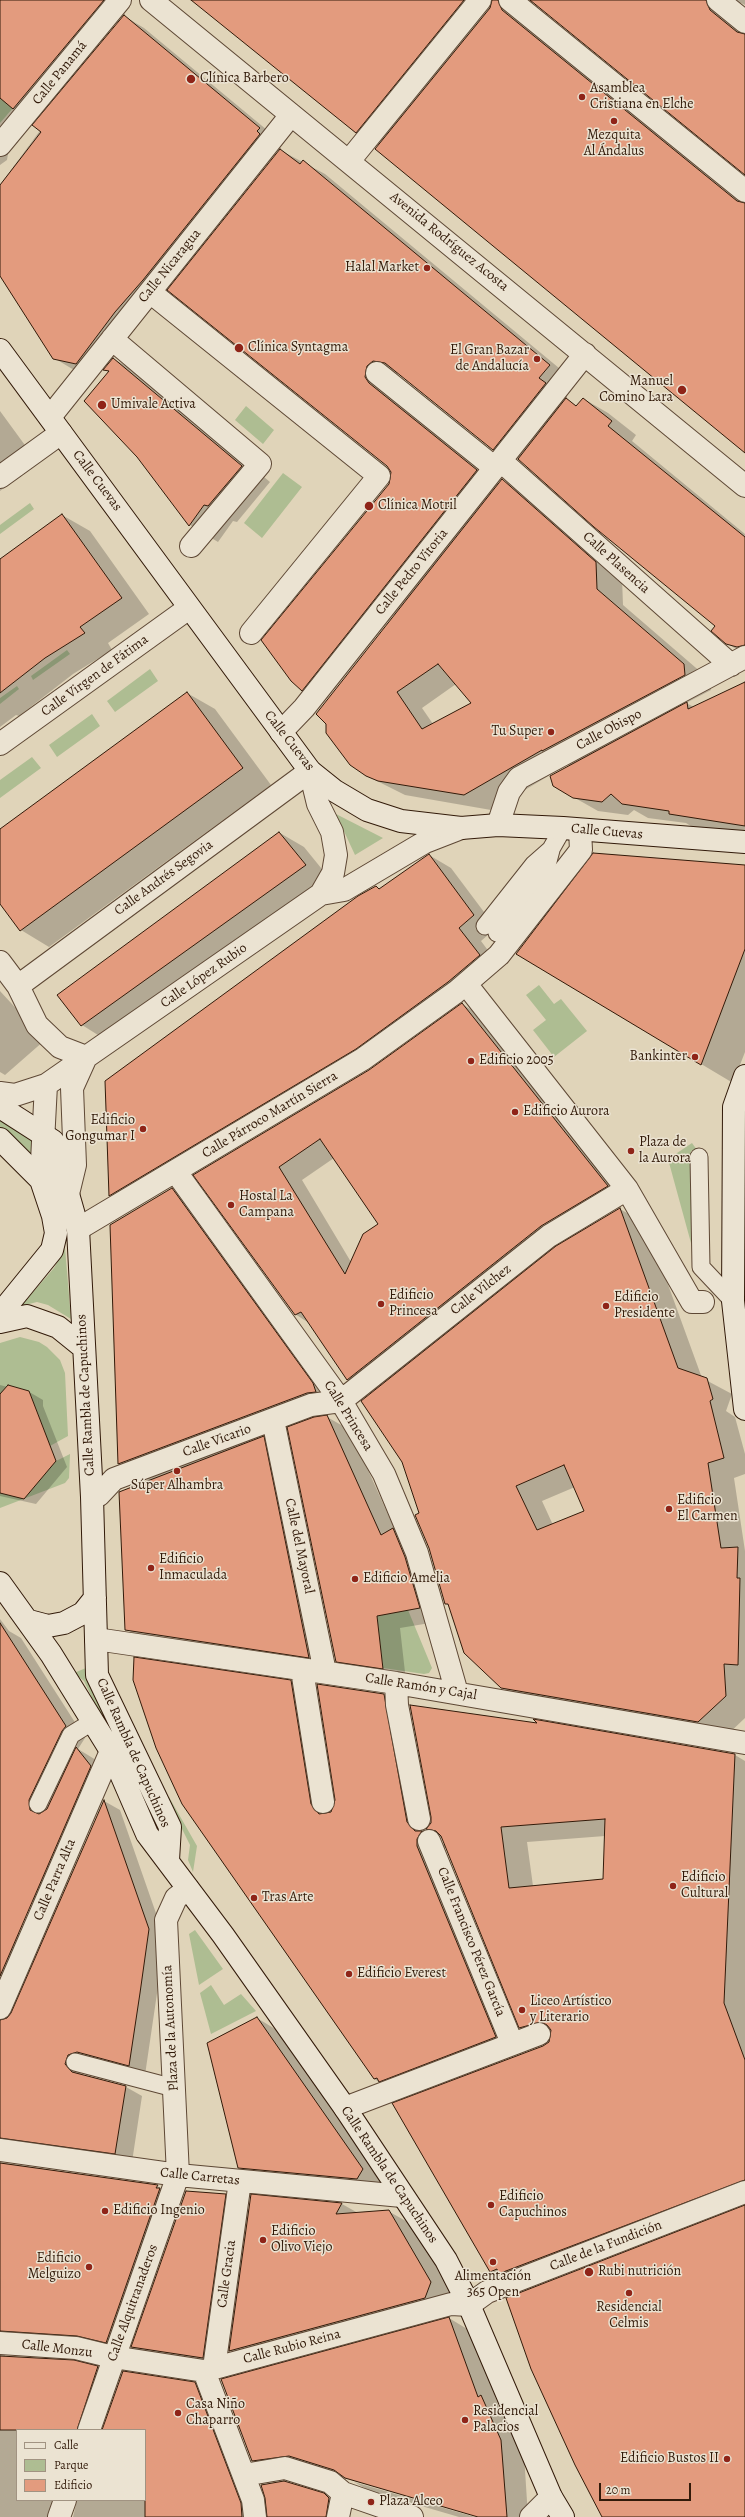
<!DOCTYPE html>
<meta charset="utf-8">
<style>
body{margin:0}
#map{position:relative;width:745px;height:2517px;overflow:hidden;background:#e0d4b9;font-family:Alegreya,serif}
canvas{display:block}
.legend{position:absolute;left:16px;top:2429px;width:130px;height:72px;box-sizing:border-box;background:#ebe3d2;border:1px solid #a19382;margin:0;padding:5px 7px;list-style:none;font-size:12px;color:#321a09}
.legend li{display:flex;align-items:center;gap:8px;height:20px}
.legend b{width:20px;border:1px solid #a19382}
.scale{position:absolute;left:599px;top:2483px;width:92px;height:18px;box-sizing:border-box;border:2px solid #321a09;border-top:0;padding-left:5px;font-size:12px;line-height:14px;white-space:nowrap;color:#321a09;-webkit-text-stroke:3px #ebe3d2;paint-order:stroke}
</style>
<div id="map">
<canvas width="745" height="2517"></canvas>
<ul class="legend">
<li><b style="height:5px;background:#ebe3d2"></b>Calle</li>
<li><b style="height:11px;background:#aebd92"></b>Parque</li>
<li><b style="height:11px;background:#e39b7e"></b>Edificio</li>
</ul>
<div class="scale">20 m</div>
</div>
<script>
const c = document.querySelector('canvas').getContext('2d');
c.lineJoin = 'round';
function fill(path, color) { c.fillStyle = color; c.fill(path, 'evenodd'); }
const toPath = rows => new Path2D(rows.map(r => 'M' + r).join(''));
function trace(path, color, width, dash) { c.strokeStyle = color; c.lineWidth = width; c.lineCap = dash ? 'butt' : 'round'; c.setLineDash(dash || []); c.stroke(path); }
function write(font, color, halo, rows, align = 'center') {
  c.font = font + ' Alegreya,serif'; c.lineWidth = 3; c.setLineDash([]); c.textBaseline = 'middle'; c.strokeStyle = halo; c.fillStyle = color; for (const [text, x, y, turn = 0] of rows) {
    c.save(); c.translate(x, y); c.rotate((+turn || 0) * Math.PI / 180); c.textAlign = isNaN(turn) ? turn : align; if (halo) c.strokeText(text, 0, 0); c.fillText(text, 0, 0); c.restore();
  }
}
const green = toPath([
 [0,98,13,108,0,123],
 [246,406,274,430,263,444,235,420],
 [283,473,302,487,262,538,244,523],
 [30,503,34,509,0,534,0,525],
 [67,650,70,654,33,680,31,676],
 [150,669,158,681,115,712,107,701],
 [17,686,19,689,0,704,0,698],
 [92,714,100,726,57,757,49,745],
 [32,757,41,768,0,798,0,780],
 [336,814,383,838,355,855],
 [539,985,554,1004,561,999,587,1031,554,1057,533,1030,546,1020,526,995],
 [0,1114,33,1133,33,1163,0,1129],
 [692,1143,697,1150,691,1151,691,1243,668,1159],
 [65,1248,71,1319,48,1305,37,1302,21,1306,54,1268],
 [20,1337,39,1342,47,1347,60,1360,65,1373,68,1436,50,1446,29,1391,8,1385,0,1394,0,1343],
 [70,1454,69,1478,65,1483,0,1508,0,1493,12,1496,56,1461],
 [408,1610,432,1668,429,1673,424,1674,383,1668,377,1616],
 [93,1665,162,1828,158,1831,151,1822,84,1681,74,1673],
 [166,1797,169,1797,197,1846,193,1872,188,1860,190,1845],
 [195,1930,223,1969,199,1985,189,1934],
 [211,1985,224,2005,241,1994,256,2011,211,2034,200,1993]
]);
const shadow = toPath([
 [0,0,113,0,9,148,7,160,0,165],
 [192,0,745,0,745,5,741,3,735,7,736,26,745,33,745,174,536,3,532,3,526,7,528,26,745,202,745,452,379,145,356,132],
 [124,16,144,28,279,140,74,370,54,358,0,267,0,185],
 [280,150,325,174,571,378,560,391,567,396,565,399,577,406,584,399,608,413,636,435,632,441,745,534,745,654,726,643,716,626,595,526,518,458,515,462,493,449,399,373,389,377,391,396,499,484,502,480,528,495,622,578,623,605,710,680,711,690,686,703,694,707,745,683,745,836,694,828,686,823,648,818,634,810,628,815,598,811,554,786,570,766,567,765,491,810,405,795,367,776,394,614,324,702,302,690,390,484,392,472],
 [456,684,472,703,433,724,422,708],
 [114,359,142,375,270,482,237,522,233,521,218,542,190,525,138,456,109,372,105,370],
 [0,411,38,463,0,491],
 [62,515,90,531,149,614,108,643,112,650,73,674,19,716,16,715,0,727,0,560],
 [187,693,215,709,271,785,49,947,21,930,0,902,0,830],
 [280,833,304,847,330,879,106,1040,82,1025,59,995],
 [429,855,451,868,496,928,481,941,501,968,470,995,132,1208,110,1195,376,887,380,889],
 [745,866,745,1052,733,1083,517,954],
 [0,991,45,1040,5,1075,0,1072],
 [462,1004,485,1018,630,1200,556,1246,620,1209,646,1224,702,1378,732,1394,726,1411,735,1417,745,1454,745,1474,734,1478,745,1551,745,1718,725,1737,528,1703,501,1687,449,1606,445,1603,420,1513,403,1462,372,1394,348,1380,309,1323,295,1314,195,1175,370,1071],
 [334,1158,379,1225,351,1262,302,1180],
 [575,1487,586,1512,553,1525,542,1501],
 [172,1189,202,1206,337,1410,320,1417,327,1417,350,1430,395,1530,416,1542,442,1621,400,1628,406,1681,360,1674,336,1661,288,1428,264,1438,286,1450,331,1670,148,1642,126,1629,150,1481,119,1463],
 [0,1385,31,1393,43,1400,43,1406,67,1467,36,1504,0,1496],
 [0,1619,9,1631,21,1638,85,1738,78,1749,96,1760,52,1912,0,1884],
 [291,1681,315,1695,333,1809,384,1695,408,1709,429,1827,735,1755,745,1761,745,2204,526,2289,520,2286,517,2287,491,2271,544,2047,548,2043,520,2027,446,1846,441,1853,520,2051,399,2093,374,2079,182,1803],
 [430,1830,442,1838,445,1845,432,1838],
 [605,1836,604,1879,533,1886,527,1842],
 [104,1801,120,1810,165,1939,145,2075,85,2064,81,2074,126,2087,142,2096,132,2162,0,2155,0,1924,36,1941,5,2013,5,2019,12,2014],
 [257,2018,285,2035,391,2186,267,2184,239,2167],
 [0,2162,157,2186,174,2195,123,2351,6,2346,5,2357,74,2361,98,2367,114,2377,95,2430,17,2430,17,2500,73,2500,66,2517,0,2517],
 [225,2195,250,2210,252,2195,342,2204,358,2213,388,2211,413,2225,455,2296,254,2365,230,2350,227,2371,156,2360,132,2347],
 [449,2318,472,2332,499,2407,504,2409,524,2454,528,2517,482,2517,312,2469,275,2473,252,2460],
 [195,2383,211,2393,257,2517,73,2517,77,2500,145,2500,145,2430,103,2430],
 [354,2482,475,2517,459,2517,370,2491],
 [323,2494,340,2504,343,2517,267,2517]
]);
const building = toPath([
 [0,0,104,0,13,109,0,98,0,0],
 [191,0,464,0,356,133,191,0],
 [492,0,498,0,502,10,737,201,745,203,745,453,375,149,490,8,492,0],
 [530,0,706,0,710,10,737,32,745,34,745,175,530,0],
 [124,15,260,128,257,131,260,134,143,280,115,312,76,364,53,359,0,276,0,185,41,132,32,125,124,15],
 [280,149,300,164,303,160,550,365,539,378,546,383,493,450,385,363,373,361,367,366,365,377,369,383,477,470,302,691,291,681,261,640,389,484,391,472,387,466,167,290,280,149],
 [113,358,242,466,208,506,204,505,189,526,137,457,84,401,109,371,103,370,113,358],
 [566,398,576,406,583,398,612,421,608,426,745,537,745,645,737,647,726,644,711,631,715,626,594,527,518,459,566,398],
 [502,479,596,562,597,589,684,664,685,675,542,751,542,750,464,795,378,781,366,776,350,765,326,733,326,724,316,714,502,479],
 [438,664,471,703,422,729,397,692,438,664],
 [62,514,122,598,80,627,85,633,45,658,0,693,0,559,62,514],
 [745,682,745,826,669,814,669,811,622,804,611,794,602,802,573,798,553,786,550,776,687,702,688,709,745,682],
 [187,692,243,768,20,931,0,904,0,829,187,692],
 [279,832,306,865,81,1026,57,995,279,832],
 [593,853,745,865,745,949,701,1065,516,954,593,853],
 [429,854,474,915,459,928,480,955,448,982,356,1049,109,1196,105,1081,358,896,376,886,379,889,429,854],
 [462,1003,608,1186,541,1226,347,1380,301,1312,295,1315,193,1175,369,1070,462,1003],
 [320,1139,378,1224,363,1234,345,1274,279,1167,320,1139],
 [172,1188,313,1383,316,1392,307,1393,118,1464,110,1225,172,1188],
 [620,1208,678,1368,707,1378,713,1399,710,1401,724,1458,708,1463,721,1548,738,1547,737,1578,740,1578,738,1665,724,1664,726,1696,698,1722,501,1688,464,1653,448,1604,445,1604,429,1548,415,1515,419,1513,402,1462,361,1401,556,1246,620,1208],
 [564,1465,584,1511,537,1530,516,1486,564,1465],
 [8,1385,29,1391,56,1461,24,1499,0,1493,0,1394,8,1385],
 [327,1415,381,1535,393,1528,405,1557,420,1608,377,1616,383,1669,336,1662,287,1427,314,1417,327,1415],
 [264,1436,309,1658,125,1630,119,1492,264,1436],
 [0,1623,66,1726,62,1731,29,1800,30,1810,39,1814,47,1809,76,1747,91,1766,0,1976,0,1623],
 [134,1657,291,1680,311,1804,319,1814,331,1812,335,1800,317,1684,384,1694,407,1822,415,1831,422,1831,417,1839,417,1846,496,2037,379,2082,377,2078,374,2079,182,1804,156,1748,133,1680,134,1657],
 [410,1705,537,1723,533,1719,735,1754,724,2003,745,2060,745,2180,498,2274,497,2269,490,2272,392,2103,543,2046,549,2042,551,2030,547,2025,541,2022,519,2028,441,1836,436,1831,426,1829,431,1823,431,1817,410,1705],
 [605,1819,603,1879,509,1888,501,1827,605,1819],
 [104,1800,149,1929,140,1993,129,2066,77,2052,68,2055,65,2064,72,2072,126,2086,115,2154,0,2138,0,2020,7,2018,11,2013,104,1800],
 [257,2017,363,2169,357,2179,238,2168,207,2043,257,2017],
 [0,2163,158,2185,156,2188,160,2188,106,2343,77,2336,0,2331,0,2163],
 [186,2191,226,2194,203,2358,131,2347,186,2191],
 [251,2194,342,2203,336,2214,389,2210,431,2282,425,2298,229,2351,251,2194],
 [745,2205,745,2517,602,2517,575,2465,531,2369,506,2298,745,2205],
 [449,2317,478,2397,481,2395,501,2440,507,2517,478,2517,345,2478,334,2470,289,2456,252,2461,221,2379,449,2317],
 [0,2356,74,2360,98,2366,77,2430,0,2430,0,2356],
 [123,2371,195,2382,241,2503,242,2517,145,2517,145,2430,102,2430,123,2371],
 [284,2481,324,2493,329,2498,326,2517,267,2517,265,2498,261,2485,284,2481]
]);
const lane = toPath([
 [485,926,534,864,551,849,563,828],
 [497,933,546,869,551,850],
 [699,1157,701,1267,733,1301],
 [38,1804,71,1735,92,1722],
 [75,2062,174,2088]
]);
const street = toPath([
 [151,0,745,486],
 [510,0,745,191],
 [718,0,745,22],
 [0,145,120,0],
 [349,161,480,0],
 [150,292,379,476,251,633],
 [112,339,260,464,191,546],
 [377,373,495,468],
 [50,417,291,115],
 [501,461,731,665],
 [0,477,61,433],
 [281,732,304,708,585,354],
 [0,744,189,608],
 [498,825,509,792,519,778,745,657],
 [0,962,18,986,37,1025,60,1047,86,1057],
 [466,984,627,1189,692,1302,703,1302],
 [18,986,310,771,318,804,332,832,336,855,333,873,321,894],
 [0,1093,15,1095,46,1085,321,894,344,890,425,842,461,828],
 [176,1172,341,1401,384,1474,417,1553,457,1693],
 [41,1180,46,1085],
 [68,1194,75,1165,72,1088,86,1057],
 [78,1229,363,1059,456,992,499,955,581,850,580,830],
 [273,1420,325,1672],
 [99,1495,114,1479,311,1405,341,1401,549,1236,627,1189],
 [96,1639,396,1683,745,1743],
 [302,1670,323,1802],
 [396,1683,397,1705,419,1819],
 [429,1841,512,2043],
 [0,2008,111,1751],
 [345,2108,539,2034],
 [0,2150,178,2175,402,2196],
 [0,2343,76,2348,113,2357,204,2371,451,2304,469,2305,487,2292,745,2192],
 [214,2368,240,2181],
 [204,2371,253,2500,255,2517],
 [89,2430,178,2175,166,1920,176,1898,188,1889],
 [244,2475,285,2468,330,2482,343,2493,412,2517],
 [59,2517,65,2500],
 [338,2517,343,2493],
 [531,2517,551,2497]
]);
const secondary = toPath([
 [0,350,310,771,335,791,367,810,401,821,461,828,498,825,563,828,745,842],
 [745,1076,734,1107,733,1301,745,1409],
 [0,1107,53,1141,59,1152,58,1178,68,1194,78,1229,92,1497,97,1675,170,1827,168,1860],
 [0,1139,41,1180,53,1216,56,1233,52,1250,0,1314],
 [0,1322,27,1316,58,1327,84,1348],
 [0,1583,51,1654,111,1751,147,1834,223,1935,345,2108,446,2260,469,2305,551,2497,563,2517],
 [29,1621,48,1626,64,1623,83,1613,95,1598]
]);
const markers = [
 [191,79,5,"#8f2418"],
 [582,97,4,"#8f2418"],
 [614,121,4,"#8f2418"],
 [427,268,4,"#8f2418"],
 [239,348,5,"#8f2418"],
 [537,359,4,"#8f2418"],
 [682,390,5,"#8f2418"],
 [102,405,5,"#8f2418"],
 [369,506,5,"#8f2418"],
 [551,732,4,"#8f2418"],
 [695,1057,4,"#8f2418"],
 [471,1061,4,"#8f2418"],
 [515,1112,4,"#8f2418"],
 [143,1129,4,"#8f2418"],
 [631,1151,4,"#8f2418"],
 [231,1205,4,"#8f2418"],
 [381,1304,4,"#8f2418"],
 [606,1306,4,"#8f2418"],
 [177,1471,4,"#8f2418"],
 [669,1509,4,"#8f2418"],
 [151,1568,4,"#8f2418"],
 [355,1579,4,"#8f2418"],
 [673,1886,4,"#8f2418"],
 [254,1898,4,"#8f2418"],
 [349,1974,4,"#8f2418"],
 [522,2010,4,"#8f2418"],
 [491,2205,4,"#8f2418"],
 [105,2211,4,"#8f2418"],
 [263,2240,4,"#8f2418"],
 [493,2262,4,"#8f2418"],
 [89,2267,4,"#8f2418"],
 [589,2272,5,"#8f2418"],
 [629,2293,4,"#8f2418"],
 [178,2413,4,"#8f2418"],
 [465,2420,4,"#8f2418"],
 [727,2459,4,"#8f2418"],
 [371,2502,4,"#8f2418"]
];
const streetNames = [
 ["Calle Panamá",60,73,-51],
 ["Avenida Rodríguez Acosta",449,242,39],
 ["Calle Nicaragua",170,266,-51],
 ["Calle Cuevas",97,481,53],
 ["Calle Plasencia",616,563,42],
 ["Calle Pedro Vitoria",412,572,-51],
 ["Calle Virgen de Fátima",95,676,-36],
 ["Calle Obispo",609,730,-28],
 ["Calle Cuevas",289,741,52],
 ["Calle Cuevas",607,832,5],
 ["Calle Andrés Segovia",164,878,-36],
 ["Calle López Rubio",204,976,-35],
 ["Calle Párroco Martín Sierra",270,1115,-31],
 ["Calle Vilchez",481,1290,-38],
 ["Calle Rambla de Capuchinos",86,1395,-93],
 ["Calle Princesa",348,1416,58],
 ["Calle Vicario",217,1441,-20],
 ["Calle del Mayoral",299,1546,78],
 ["Calle Ramón y Cajal",421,1687,9],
 ["Calle Rambla de Capuchinos",133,1753,66],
 ["Calle Parra Alta",55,1880,-67],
 ["Calle Francisco Pérez García",471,1942,68],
 ["Plaza de la Autonomía",171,2028,-93],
 ["Calle Rambla de Capuchinos",389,2175,56],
 ["Calle Carretas",200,2177,6],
 ["Calle de la Fundición",606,2246,-21],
 ["Calle Gracia",227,2274,-82],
 ["Calle Alquitranaderos",133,2303,-70],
 ["Calle Rubio Reina",292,2347,-15],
 ["Calle Monzu",57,2349,7]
];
const poiNames = [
 ["Clínica Barbero",200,79],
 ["Asamblea",590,89],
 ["Cristiana en Elche",590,105],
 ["Mezquita",614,136,"center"],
 ["Al Ándalus",614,152,"center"],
 ["Halal Market",419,268,"right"],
 ["Clínica Syntagma",248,348],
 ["El Gran Bazar",529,351,"right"],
 ["de Andalucía",529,367,"right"],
 ["Manuel",673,382,"right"],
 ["Comino Lara",673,398,"right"],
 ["Umivale Activa",111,405],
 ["Clínica Motril",378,506],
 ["Tu Super",543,732,"right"],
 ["Bankinter",687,1057,"right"],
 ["Edificio 2005",479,1061],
 ["Edificio Aurora",523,1112],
 ["Edificio",135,1121,"right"],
 ["Gongumar I",135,1137,"right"],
 ["Plaza de",639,1143],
 ["la Aurora",639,1159],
 ["Hostal La",239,1197],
 ["Campana",239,1213],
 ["Edificio",389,1296],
 ["Princesa",389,1312],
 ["Edificio",614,1298],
 ["Presidente",614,1314],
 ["Súper Alhambra",177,1486,"center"],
 ["Edificio",677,1501],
 ["El Carmen",677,1517],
 ["Edificio",159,1560],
 ["Inmaculada",159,1576],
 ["Edificio Amelia",363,1579],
 ["Edificio",681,1878],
 ["Cultural",681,1894],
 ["Tras Arte",262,1898],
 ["Edificio Everest",357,1974],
 ["Liceo Artístico",530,2002],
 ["y Literario",530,2018],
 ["Edificio",499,2197],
 ["Capuchinos",499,2213],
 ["Edificio Ingenio",113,2211],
 ["Edificio",271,2232],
 ["Olivo Viejo",271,2248],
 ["Edificio",81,2259,"right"],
 ["Melguizo",81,2275,"right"],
 ["Rubi nutrición",598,2272],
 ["Alimentación",493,2277,"center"],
 ["365 Open",493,2293,"center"],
 ["Residencial",629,2308,"center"],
 ["Celmis",629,2324,"center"],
 ["Casa Niño",186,2405],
 ["Chaparro",186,2421],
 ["Residencial",473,2412],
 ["Palacios",473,2428],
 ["Edificio Bustos II",719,2459,"right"],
 ["Plaza Alceo",379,2502]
];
fill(green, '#aebd92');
fill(shadow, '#0003');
fill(building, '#e39b7e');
trace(building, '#321a09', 1);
trace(lane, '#5e4835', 19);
trace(street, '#5e4835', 24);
trace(secondary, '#321a09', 24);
trace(lane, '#ebe3d2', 17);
trace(street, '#ebe3d2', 22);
trace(secondary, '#ebe3d2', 22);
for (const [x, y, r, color] of markers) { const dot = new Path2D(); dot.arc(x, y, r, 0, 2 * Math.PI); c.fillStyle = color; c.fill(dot); trace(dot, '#ebe3d2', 1.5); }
write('14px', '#321a09', '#ebe3d2', streetNames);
write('14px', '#321a09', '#ebe3d2', poiNames, 'left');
</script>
